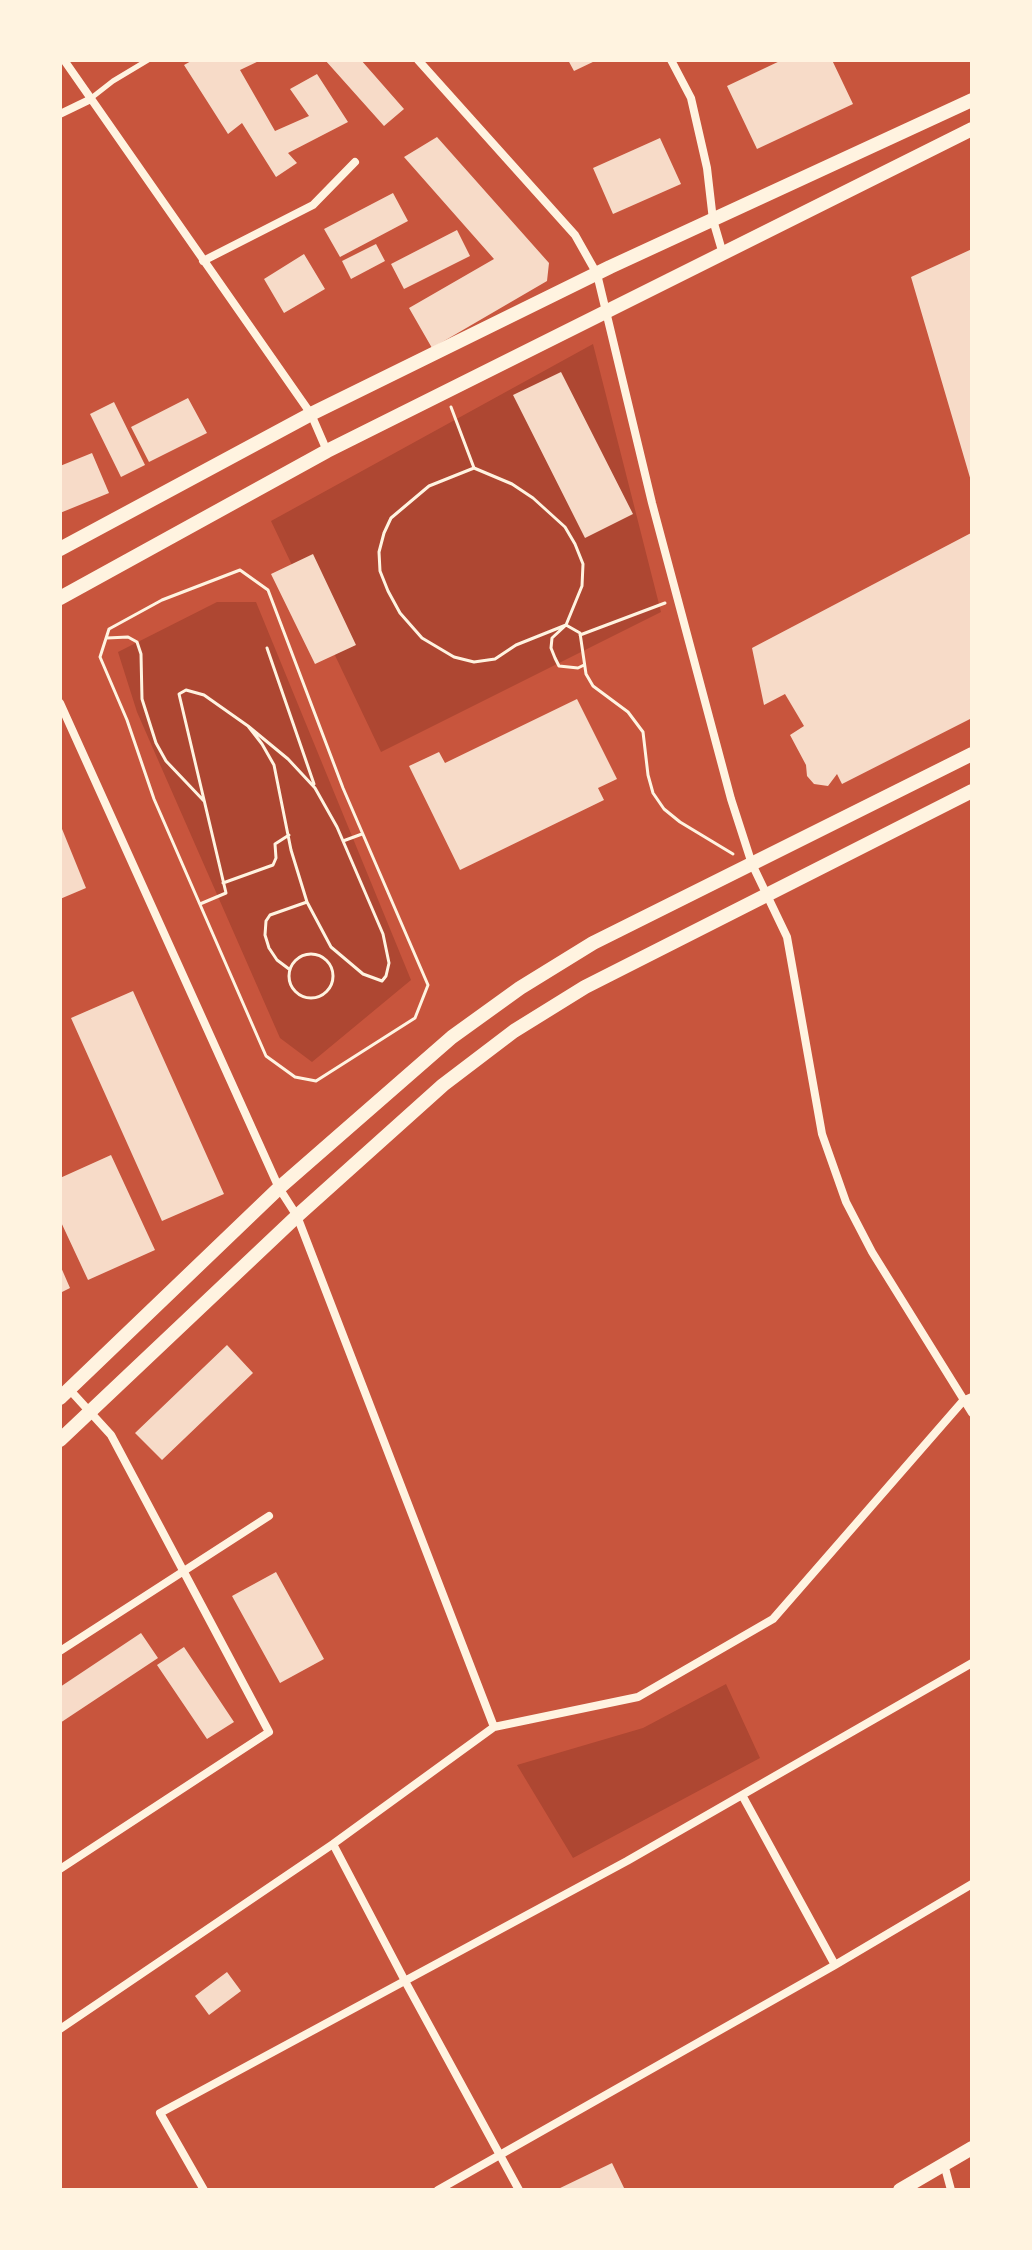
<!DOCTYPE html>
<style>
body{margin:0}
#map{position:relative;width:1032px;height:2250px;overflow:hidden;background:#c8553d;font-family:"Sofia Sans Condensed",sans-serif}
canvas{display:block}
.frame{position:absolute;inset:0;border:62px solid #fff3e0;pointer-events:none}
</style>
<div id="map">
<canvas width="1032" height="2250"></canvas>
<div class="frame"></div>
</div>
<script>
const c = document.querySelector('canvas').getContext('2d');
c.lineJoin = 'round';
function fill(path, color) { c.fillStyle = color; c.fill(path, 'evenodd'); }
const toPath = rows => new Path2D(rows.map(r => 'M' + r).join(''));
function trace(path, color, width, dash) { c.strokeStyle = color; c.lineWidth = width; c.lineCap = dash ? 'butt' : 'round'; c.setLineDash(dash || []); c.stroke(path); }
const green = toPath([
 [593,344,661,612,381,752,271,521],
 [217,602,256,602,411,980,312,1062,280,1038,137,712,118,652],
 [726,1684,760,1758,573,1858,517,1765,643,1728]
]);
const building = toPath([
 [193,60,261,60,240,70,275,131,309,116,290,89,317,74,348,122,288,153,297,163,276,177,242,123,228,134,184,65],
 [325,60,361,60,404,109,384,126],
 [568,60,597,60,574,71],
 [782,60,832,60,853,104,757,149,727,86],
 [437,137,549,263,547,281,432,348,409,308,494,259,404,157],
 [660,138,681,184,613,214,593,168],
 [393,193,408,221,340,257,324,229],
 [457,230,470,256,404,289,391,264],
 [376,244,385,261,351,279,342,261],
 [972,249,972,481,971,481,911,277],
 [304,254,325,289,284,313,264,279],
 [561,372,633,514,585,538,513,395],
 [188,398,207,433,149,462,131,427],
 [114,402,145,465,121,477,90,414],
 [92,453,109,493,60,513,60,466],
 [971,533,972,718,842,784,837,774,828,786,814,784,807,776,806,765,790,735,804,726,785,694,764,705,752,648],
 [313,554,356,645,315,664,271,574],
 [577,699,617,779,598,788,604,800,460,870,409,766,439,752,445,763],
 [60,824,86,888,60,899],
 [133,991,224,1194,162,1221,71,1018],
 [111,1155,155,1250,88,1280,60,1220,60,1178],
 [60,1265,70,1288,60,1293],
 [227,1345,253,1373,162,1460,135,1433],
 [276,1572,324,1659,280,1683,232,1596],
 [141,1633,158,1658,60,1723,60,1687],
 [184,1647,234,1722,207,1739,157,1665],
 [227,1972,241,1991,209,2015,195,1996],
 [612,2163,625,2190,556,2190]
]);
const path = toPath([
 [451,407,474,468,512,484,533,498,565,527,575,544,583,564,582,586,566,625,580,633,586,674,593,686,628,712,643,732,648,775,653,793,664,809,680,822,733,854],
 [474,468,429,486,391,518,384,533,379,552,380,571,388,591,400,613,422,638,454,657,474,662,495,659,516,645,566,625,552,638,551,648,555,658,559,666,578,668,584,665],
 [240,570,268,590,343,788,428,985,415,1018,316,1081,295,1077,266,1056,154,799,127,720,100,657,109,629,162,600,240,570],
 [580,635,665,603],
 [107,638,128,637,137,642,141,654,142,699,156,743,166,761,204,801],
 [267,648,314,784],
 [343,841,362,834],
 [223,883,273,865,276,858,275,844,289,835],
 [200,904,226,893,179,694,186,690,204,695,248,726,262,744,274,765,291,850,307,902,331,947,363,974,382,981,386,976,389,963,383,934,337,827,315,788,288,759,248,726],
 '289 976a22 22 0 1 1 44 0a22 22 0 1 1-44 0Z',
 [289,969,277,960,269,948,265,935,266,921,270,915,307,902]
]);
const service = toPath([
 [90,99,113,81,148,60]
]);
const minor = toPath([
 [64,60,311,414,327,451],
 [418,60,575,235,597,274,652,503,731,799,752,864,787,937,822,1134,846,1202,872,1252,972,1413],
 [671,60,691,98,707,168,713,220,723,254],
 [60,114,89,100],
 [203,261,313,205,355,162],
 [60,703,279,1188,297,1216,494,1727],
 [60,1651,269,1516],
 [742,1795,835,1965],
 [333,1844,405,1981,519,2190],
 [60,1869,269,1732,111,1435,69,1389],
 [60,2029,333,1844,494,1727,638,1697,773,1619,963,1401,972,1397],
 [944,2164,951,2190],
 [204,2190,160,2113,627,1861,972,1663],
 [438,2190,835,1965,972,1884]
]);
const tertiary = toPath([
 [60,549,311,414,610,267,972,100],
 [60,598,327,451,972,129],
 [60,1398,279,1188,452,1037,520,988,593,943,972,754],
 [60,1440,297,1216,443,1085,514,1031,585,987,972,791]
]);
const secondary = toPath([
 [900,2190,972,2148]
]);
fill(green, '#ae4732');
fill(building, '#f7dbc8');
trace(path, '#fff3e0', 3);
trace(service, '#fff3e0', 5);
trace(minor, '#fff3e0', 8);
trace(tertiary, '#fff3e0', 14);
trace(secondary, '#fff3e0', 14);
</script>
